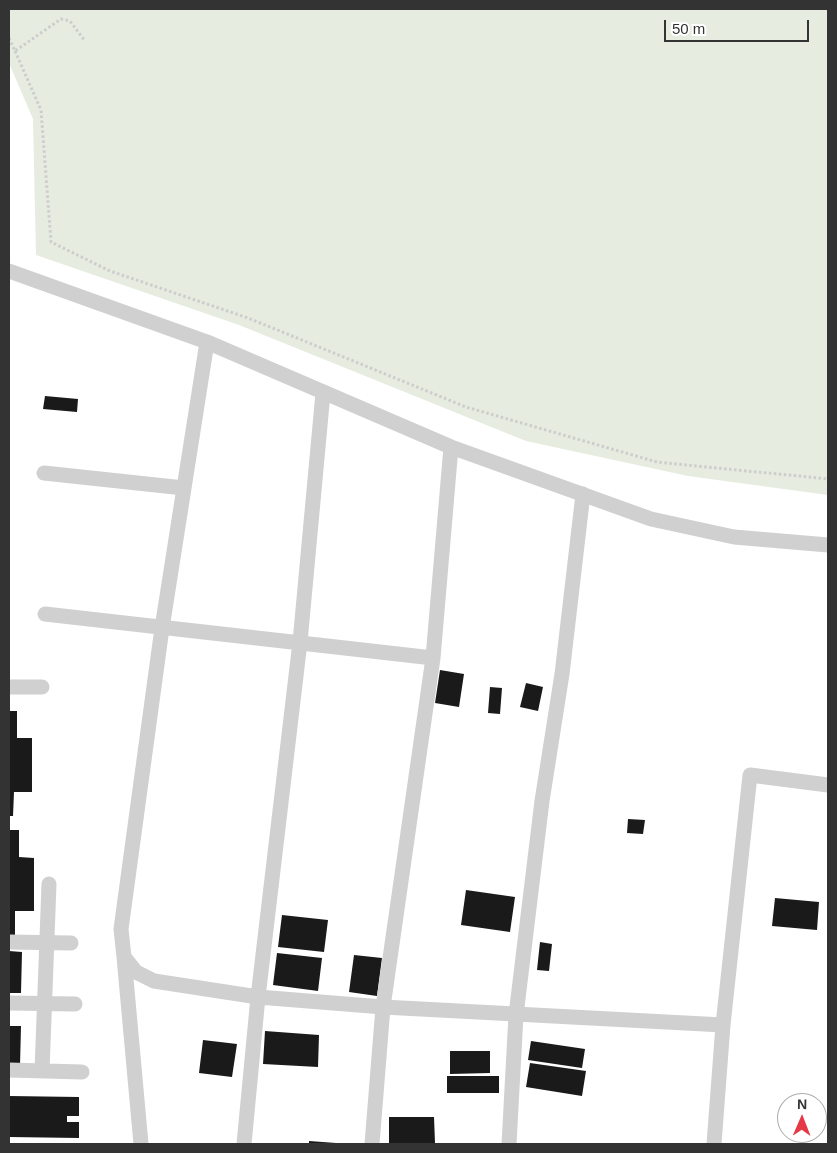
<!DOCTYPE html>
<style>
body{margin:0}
#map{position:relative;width:837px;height:1153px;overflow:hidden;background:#fff;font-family:Arial,sans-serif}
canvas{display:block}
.frame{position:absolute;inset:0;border:10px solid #333;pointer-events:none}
.north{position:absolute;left:777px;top:1093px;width:50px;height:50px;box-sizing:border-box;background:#fff;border:1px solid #adadad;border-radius:50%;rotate:1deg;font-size:14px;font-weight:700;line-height:20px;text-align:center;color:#333}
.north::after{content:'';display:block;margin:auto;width:18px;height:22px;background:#e63946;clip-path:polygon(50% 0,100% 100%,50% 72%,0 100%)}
.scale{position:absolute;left:664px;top:20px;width:145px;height:22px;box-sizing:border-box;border:2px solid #333;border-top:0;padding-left:6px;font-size:15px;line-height:18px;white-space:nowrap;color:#333;-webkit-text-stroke:4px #fff;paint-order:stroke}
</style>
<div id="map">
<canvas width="837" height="1153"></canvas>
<div class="frame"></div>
<div class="north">N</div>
<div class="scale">50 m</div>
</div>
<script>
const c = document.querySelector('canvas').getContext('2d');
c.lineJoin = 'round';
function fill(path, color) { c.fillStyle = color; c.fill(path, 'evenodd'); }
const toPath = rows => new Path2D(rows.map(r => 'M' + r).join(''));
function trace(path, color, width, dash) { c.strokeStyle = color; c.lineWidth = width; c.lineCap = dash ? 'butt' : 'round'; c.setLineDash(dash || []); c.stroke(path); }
const green = toPath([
 [9,9,828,9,828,495,688,476,526,441,239,325,36,255,33,119,9,63]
]);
const building = toPath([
 [45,396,78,399,77,412,43,409],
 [440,670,464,674,459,707,435,703],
 [526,683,543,687,538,711,520,707],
 [490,687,502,688,500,714,488,713],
 [9,711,17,711,17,738,32,738,32,792,14,792,13,816,9,816],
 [628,819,645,820,643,834,627,833],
 [9,830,19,830,19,857,34,858,34,911,15,911,15,936,9,936],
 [466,890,515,897,510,932,461,925],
 [775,898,819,902,817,930,772,926],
 [282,915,328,920,324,952,278,947],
 [540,942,552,944,549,971,537,970],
 [9,951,22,952,21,993,9,993],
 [277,953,322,958,318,991,273,985],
 [354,955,382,958,377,996,349,992],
 [9,1026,21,1026,20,1066,9,1066],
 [265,1031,319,1035,318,1067,263,1064],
 [203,1040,237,1044,232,1077,199,1073],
 [531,1041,585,1049,582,1068,528,1060],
 [450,1051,490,1051,490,1073,450,1074],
 [530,1063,586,1071,582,1096,526,1087],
 [447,1076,499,1076,499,1093,447,1093],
 [9,1096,79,1097,79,1116,67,1116,67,1122,79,1122,79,1138,9,1137],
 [389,1117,434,1117,435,1143,389,1143],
 [309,1141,336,1143,336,1144,309,1144]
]);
const path = toPath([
 [9,38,15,51,61,19,70,21,85,41],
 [15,51,41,110,51,242,110,271,248,318,466,407,657,462,828,479]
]);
const minor = toPath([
 [9,271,207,342,451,447,651,519,734,537,828,545],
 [207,342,162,628,121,929,124,957,136,972,154,981,258,997,383,1007,723,1025],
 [44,473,184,488],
 [45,614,433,658],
 [9,687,42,687],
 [9,942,71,943],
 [124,957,141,1144],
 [9,1003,75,1004],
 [9,1070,82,1072],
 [42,1071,49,884],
 [244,1144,258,997,300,642,323,393],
 [372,1144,383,1007,433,658,451,447],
 [509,1144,516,1015,542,801,562,674,583,494],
 [714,1144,723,1025,750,775,828,785]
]);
fill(green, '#e6ecdf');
fill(building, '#1a1a1a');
trace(path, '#cdcdcd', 3, [2.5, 2.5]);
trace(minor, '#d0d0d0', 15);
</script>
